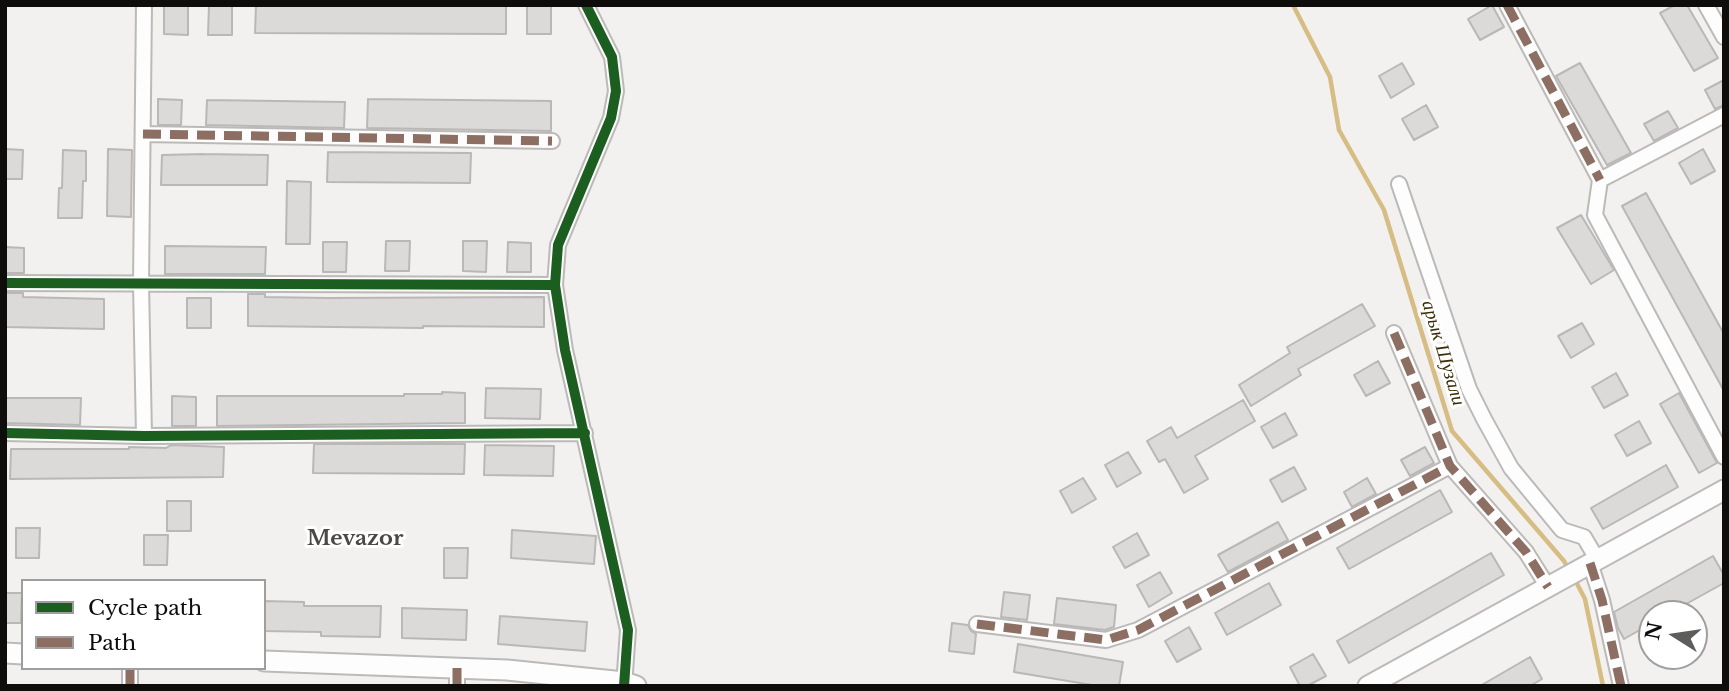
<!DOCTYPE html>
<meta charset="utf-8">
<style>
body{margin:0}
#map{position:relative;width:1729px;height:691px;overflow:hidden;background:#f3f1ef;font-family:"Libre Baskerville",serif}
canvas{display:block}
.frame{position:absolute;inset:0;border:7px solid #0e0d0c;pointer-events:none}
.legend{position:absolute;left:21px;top:579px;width:245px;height:91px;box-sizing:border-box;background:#fff;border:2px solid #9f9e9e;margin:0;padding:9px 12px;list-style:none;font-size:21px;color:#0e0d0c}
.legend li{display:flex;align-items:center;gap:14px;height:35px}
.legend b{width:35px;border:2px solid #9f9e9e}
.north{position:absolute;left:1638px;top:600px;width:70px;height:70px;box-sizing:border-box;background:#fff;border:2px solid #9f9e9e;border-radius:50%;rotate:282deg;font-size:19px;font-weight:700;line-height:28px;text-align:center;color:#0e0d0c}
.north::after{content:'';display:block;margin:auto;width:24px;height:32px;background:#5e5d5b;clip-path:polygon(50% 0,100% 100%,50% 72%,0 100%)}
</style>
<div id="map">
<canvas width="1729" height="691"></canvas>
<div class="frame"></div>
<ul class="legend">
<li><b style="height:9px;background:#1b5e20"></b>Cycle path</li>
<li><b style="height:9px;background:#8d6e63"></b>Path</li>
</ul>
<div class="north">N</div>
</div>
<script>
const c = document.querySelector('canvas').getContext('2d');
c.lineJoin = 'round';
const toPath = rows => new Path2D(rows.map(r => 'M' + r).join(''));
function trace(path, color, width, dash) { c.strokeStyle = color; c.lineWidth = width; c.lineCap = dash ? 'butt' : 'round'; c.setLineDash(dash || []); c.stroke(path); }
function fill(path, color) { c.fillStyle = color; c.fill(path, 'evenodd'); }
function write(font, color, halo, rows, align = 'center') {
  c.font = font + ' "Libre Baskerville",serif'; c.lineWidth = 6; c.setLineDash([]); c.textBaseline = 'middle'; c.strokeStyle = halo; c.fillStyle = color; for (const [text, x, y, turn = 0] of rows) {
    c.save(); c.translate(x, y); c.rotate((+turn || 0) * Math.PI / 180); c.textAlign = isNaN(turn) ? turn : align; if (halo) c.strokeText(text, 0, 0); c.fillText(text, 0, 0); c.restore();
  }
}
const stream = toPath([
 [1293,5,1330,77,1339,130,1384,210,1452,431,1564,561,1569,570],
 [1574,578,1585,599,1603,686]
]);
const building = toPath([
 [164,5,188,5,188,35,164,34,164,5],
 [209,5,232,5,232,35,208,35,209,5],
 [256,5,506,5,506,34,255,33,256,5],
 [527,5,551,5,551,34,527,34,527,5],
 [1492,5,1504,27,1480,40,1468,19,1492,5],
 [1675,5,1687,5,1718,58,1694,71,1660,13,1675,5],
 [1402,63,1414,84,1391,98,1379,76,1402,63],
 [1580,63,1631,153,1607,165,1556,76,1580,63],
 [1724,80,1724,105,1715,109,1705,90,1724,80],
 [158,99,182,100,181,125,158,125,158,99],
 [368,99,551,101,551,131,367,128,368,99],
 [207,100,345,102,344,128,206,125,207,100],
 [1426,105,1438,127,1414,140,1402,119,1426,105],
 [1668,111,1678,128,1654,141,1644,124,1668,111],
 [5,149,23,150,22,179,5,179,5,149],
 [108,149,132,150,131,217,107,216,108,149],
 [1703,149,1715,171,1691,184,1679,163,1703,149],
 [63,150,86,151,86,181,83,181,82,218,58,218,59,188,62,188,63,150],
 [328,152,471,153,470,183,327,182,328,152],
 [203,154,268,155,267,185,161,185,162,155,203,154],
 [287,181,311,182,310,244,286,244,287,181],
 [1646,193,1724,334,1724,391,1622,206,1646,193],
 [1581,215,1614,270,1591,284,1557,228,1581,215],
 [386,241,410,241,409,271,385,271,386,241],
 [463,241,487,241,486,272,463,271,463,241],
 [323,242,347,242,346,272,323,272,323,242],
 [508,242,531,243,531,272,507,272,508,242],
 [165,246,266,247,265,274,165,274,165,246],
 [5,247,24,248,24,273,5,273,5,247],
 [5,293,23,293,23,297,104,299,104,329,5,327,5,293],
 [248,294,265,294,265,297,327,298,544,297,544,327,423,326,423,328,248,326,248,294],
 [187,298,211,298,211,328,187,328,187,298],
 [1362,304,1375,326,1298,369,1301,375,1251,406,1239,385,1290,353,1287,347,1362,304],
 [1582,323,1594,344,1571,358,1558,336,1582,323],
 [1378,361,1390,383,1366,396,1354,375,1378,361],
 [1616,373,1628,395,1604,408,1592,387,1616,373],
 [486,388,541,389,540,419,485,418,486,388],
 [442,392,465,393,465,423,217,426,217,396,404,396,404,394,442,394,442,392],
 [1679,393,1717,463,1699,473,1660,404,1679,393],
 [172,396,196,397,196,426,172,426,172,396],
 [5,398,81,398,80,425,5,423,5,398],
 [1243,400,1255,421,1195,456,1208,479,1184,493,1165,459,1159,462,1147,441,1171,427,1177,438,1243,400],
 [1285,413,1297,435,1273,448,1261,427,1285,413],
 [1639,421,1651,443,1627,456,1615,435,1639,421],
 [314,444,465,444,464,474,313,473,314,444],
 [171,445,224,447,223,477,10,479,11,449,129,449,129,447,166,448,171,445],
 [485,445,554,446,553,476,484,475,485,445],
 [1425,447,1434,463,1410,476,1401,460,1425,447],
 [1128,452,1141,473,1117,487,1105,465,1128,452],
 [1666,465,1678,487,1603,529,1591,508,1666,465],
 [1294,467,1306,489,1282,502,1270,480,1294,467],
 [1083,478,1096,499,1072,513,1060,491,1083,478],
 [1367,478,1376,494,1352,507,1344,492,1367,478],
 [1440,490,1452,512,1349,569,1337,548,1440,490],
 [167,501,191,501,191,531,167,531,167,501],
 [1278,522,1288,540,1228,572,1218,555,1278,522],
 [16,528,40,528,39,558,16,558,16,528],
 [512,530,596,536,594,564,511,558,512,530],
 [1137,533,1149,555,1125,568,1113,547,1137,533],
 [144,535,168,535,167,565,144,565,144,535],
 [444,548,468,548,467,578,444,578,444,548],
 [1491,553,1504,575,1349,663,1337,641,1491,553],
 [1713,556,1724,575,1724,583,1668,614,1652,614,1652,623,1624,639,1618,628,1614,612,1713,556],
 [1160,572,1172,593,1149,607,1137,585,1160,572],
 [1269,583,1281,605,1227,635,1215,613,1269,583],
 [1004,592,1030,595,1027,620,1001,617,1004,592],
 [5,593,22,593,21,623,5,623,5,593],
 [1057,598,1116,605,1114,627,1105,630,1054,624,1057,598],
 [264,601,304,602,304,606,381,606,380,637,321,636,321,632,264,631,264,601],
 [402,608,467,610,466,640,402,638,402,608],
 [500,616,587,622,585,651,498,644,500,616],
 [952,623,968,625,971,631,976,634,974,654,949,651,952,623],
 [1189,627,1201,649,1177,662,1165,641,1189,627],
 [1018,644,1123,662,1119,686,1098,686,1014,672,1018,644],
 [1313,654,1326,676,1307,686,1300,686,1290,667,1313,654],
 [1530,657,1542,679,1530,686,1480,686,1530,657]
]);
const minor = toPath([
 [586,5,612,57,616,91,611,118,558,245,555,285,565,350,628,630,624,686],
 [1507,5,1600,180,1595,215,1724,457],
 [1706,5,1724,37],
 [143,134,552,141],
 [1600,180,1724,115],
 [1399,184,1469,389,1484,419,1511,468,1562,530,1584,537,1597,559],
 [5,283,555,285],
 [1394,333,1450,466,1526,552,1548,587],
 [5,433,144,436,585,433],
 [144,436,141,283,144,5],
 [1590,563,1602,600,1621,686],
 [977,624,1106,640,1138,630,1450,466],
 [130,686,130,668],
 [457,686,457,668]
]);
const major = toPath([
 [5,653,23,654],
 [264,661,507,670,624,682,636,686],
 [1368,686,1724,490]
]);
const quiet = toPath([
 [1507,5,1600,180],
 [143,134,552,141],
 [1394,333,1450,466,1526,552,1548,587],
 [1590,563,1602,600,1621,686],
 [977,624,1106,640,1138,630,1450,466],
 [130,686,130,668],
 [457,686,457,668]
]);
const cycleway = toPath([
 [586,5,612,57,616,91,611,118,558,245,555,285,565,350,628,630,624,686],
 [5,283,555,285],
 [5,433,144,436,585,433]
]);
const waterNames = [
 ["арык Шузали",1443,353,73]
];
const quarterNames = [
 ["Mevazor",355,539]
];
trace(stream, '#d6bd83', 4.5);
fill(building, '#dcdad8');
trace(building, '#b9b8b6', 2);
trace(minor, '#bbbab8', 18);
trace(major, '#bbbab8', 23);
trace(minor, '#fdfdfd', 14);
trace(major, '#fdfdfd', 19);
trace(quiet, '#8d6e63', 9, [18, 9]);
trace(cycleway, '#1b5e20', 10);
write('italic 19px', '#392b06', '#fff', waterNames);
write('bold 21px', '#4b4944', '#fff', quarterNames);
</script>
